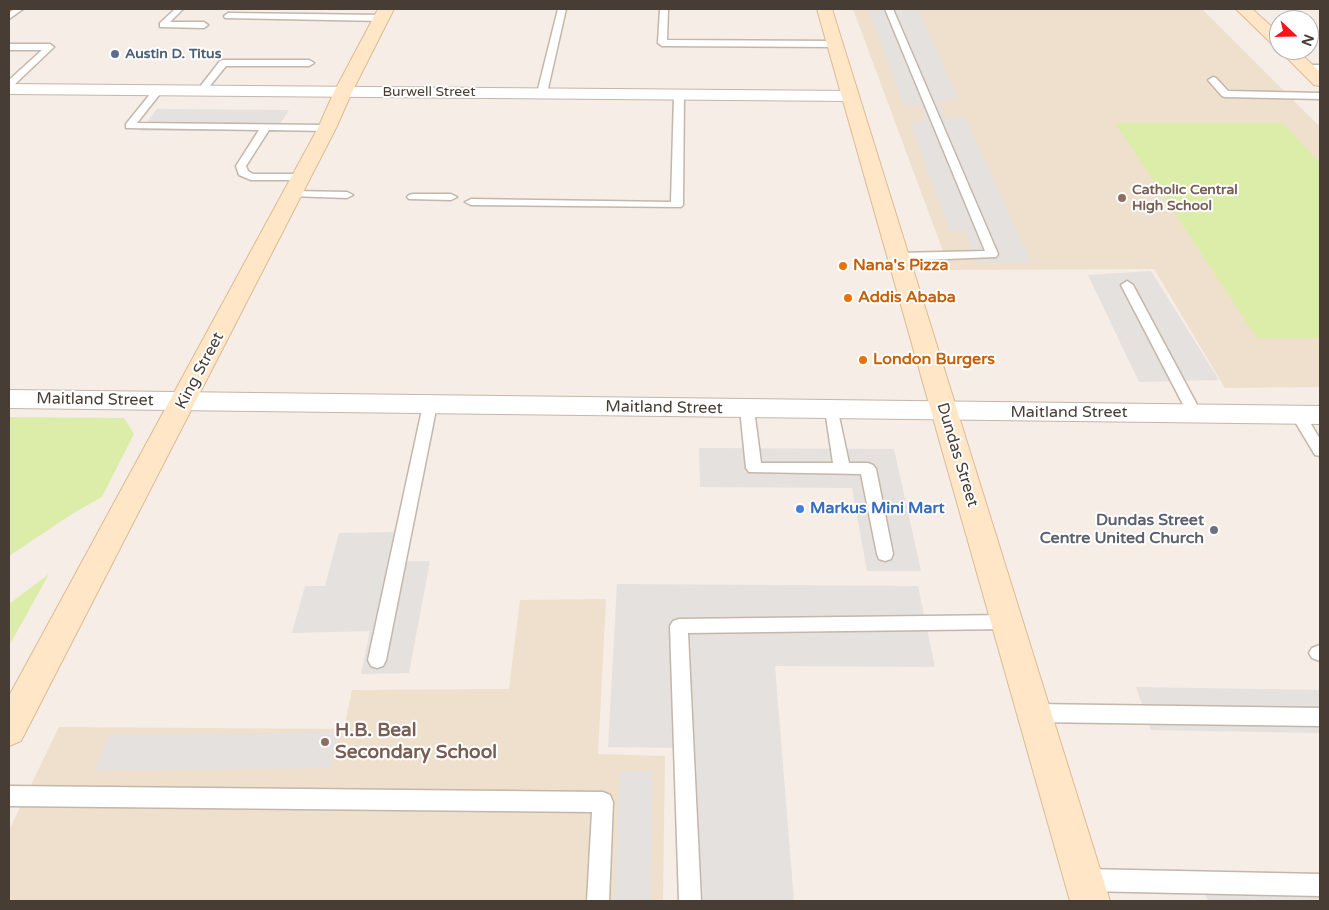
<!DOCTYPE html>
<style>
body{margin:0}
#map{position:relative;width:1329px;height:910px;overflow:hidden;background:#f5ede6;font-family:"Varela Round",sans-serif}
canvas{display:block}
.frame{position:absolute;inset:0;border:10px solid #483d34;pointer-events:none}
.north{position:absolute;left:1269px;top:10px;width:50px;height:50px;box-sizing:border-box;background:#fff;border:1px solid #b6b1ae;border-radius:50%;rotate:111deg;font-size:14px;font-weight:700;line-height:20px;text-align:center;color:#483d34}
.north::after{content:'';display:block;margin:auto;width:18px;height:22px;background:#ff131b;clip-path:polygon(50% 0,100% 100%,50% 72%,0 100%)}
</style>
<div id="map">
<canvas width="1329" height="910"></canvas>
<div class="frame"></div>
<div class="north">N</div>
</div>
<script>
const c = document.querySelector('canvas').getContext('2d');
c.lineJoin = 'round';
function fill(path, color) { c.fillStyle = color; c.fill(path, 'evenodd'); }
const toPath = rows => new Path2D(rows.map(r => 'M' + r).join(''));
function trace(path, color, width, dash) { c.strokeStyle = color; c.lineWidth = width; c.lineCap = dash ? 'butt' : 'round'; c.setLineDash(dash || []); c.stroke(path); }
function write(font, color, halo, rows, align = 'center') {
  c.font = font + ' "Varela Round",sans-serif'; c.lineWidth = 4; c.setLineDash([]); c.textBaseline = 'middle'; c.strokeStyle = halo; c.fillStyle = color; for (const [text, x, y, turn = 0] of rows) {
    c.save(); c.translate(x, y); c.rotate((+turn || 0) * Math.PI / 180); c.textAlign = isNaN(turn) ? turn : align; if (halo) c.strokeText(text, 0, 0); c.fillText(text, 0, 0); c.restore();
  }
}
const education = toPath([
 [853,9,1202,9,1320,127,1320,387,1225,388,1154,269,950,270],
 [606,599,598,754,665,756,663,901,9,901,9,830,59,727,344,729,352,690,509,689,520,600]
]);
const green = toPath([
 [1115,123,1283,123,1320,163,1320,338,1257,338],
 [9,417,124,418,134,434,102,497,72,514,9,556],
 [49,574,9,646,9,604]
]);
const parking = toPath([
 [868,9,918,9,959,100,939,100,946,118,965,117,1031,262,976,262,966,231,950,232,910,122,925,121,921,105,904,105],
 [157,109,289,110,275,131,140,131],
 [1151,271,1219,380,1139,382,1088,275],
 [699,448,894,449,921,571,867,571,852,488,700,487],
 [397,532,391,561,430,561,409,673,361,674,370,631,292,633,305,586,325,586,339,533],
 [617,584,918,586,935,667,775,666,794,901,684,901,683,748,608,747],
 [1136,687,1320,690,1320,733,1151,730],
 [339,732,330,768,94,771,109,735],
 [620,771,653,771,650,901,614,901],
 [1197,871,1320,873,1320,901,1208,901]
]);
const lane = toPath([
 [14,9,23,9,9,19,9,13,14,9],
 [175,9,183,9,170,22,204,22,208,25,204,28,160,27,160,23,175,9],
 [558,9,566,9,547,93,542,96,537,93,558,9],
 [660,9,668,9,667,40,835,41,839,44,835,47,662,46,658,43,660,9],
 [885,9,893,9,998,254,996,257,898,261,892,257,898,253,985,251,885,9],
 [228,13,382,15,386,18,382,21,225,18,224,16,228,13],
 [9,44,50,44,54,47,12,87,9,88,9,80,42,50,9,50,9,44],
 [223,60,309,60,314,63,309,66,226,66,205,92,199,92,199,88,220,61,223,60],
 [1307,65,1320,65,1320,71,1304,70,1302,68,1307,65],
 [1213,77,1216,78,1228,91,1320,93,1320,99,1225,97,1222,96,1208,80,1213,77],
 [158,87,163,90,137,123,327,125,332,128,327,131,269,130,246,166,248,171,253,174,302,174,307,177,302,180,251,180,239,175,236,166,259,130,126,128,126,124,155,88,158,87],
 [679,92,684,95,683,205,681,207,471,205,465,202,471,199,671,202,674,95,679,92],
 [293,191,347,192,353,195,347,198,289,196,287,194,289,192,293,191],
 [413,194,451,194,457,197,451,200,409,199,407,197,409,195,413,194],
 [1127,281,1133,285,1202,414,1200,418,1195,419,1190,418,1188,414,1121,285,1127,281],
 [430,400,435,402,437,405,386,660,383,666,377,668,371,666,368,660,423,405,425,402,430,400],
 [747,404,752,406,754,409,761,463,833,463,825,410,827,407,837,407,849,463,868,463,873,465,876,469,893,554,891,559,885,561,879,559,877,554,861,474,749,472,746,468,740,409,742,406,747,404],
 [1298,410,1303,411,1320,439,1320,456,1315,455,1291,415,1293,411,1298,410],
 [1007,615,1013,617,1016,622,1013,627,1007,629,688,633,701,901,679,901,670,626,673,621,679,619,1007,615],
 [1320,645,1320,661,1312,658,1309,653,1312,648,1320,645],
 [1034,704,1320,708,1320,726,1034,722,1027,719,1025,713,1027,707,1034,704],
 [9,786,603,792,610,795,613,802,609,901,587,901,592,812,9,806,9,786],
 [1085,869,1320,874,1320,896,1085,891,1077,888,1074,880,1077,872,1085,869]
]);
const street = toPath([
 [9,84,850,91,856,92,859,96,856,100,850,101,9,94,9,84],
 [9,390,1320,406,1320,424,9,408,9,390]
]);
const secondary = toPath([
 [378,9,394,9,352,92,336,128,21,741,9,746,9,696,318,128,334,92,378,9],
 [817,9,832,9,1110,901,1070,901,817,9],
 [1236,9,1252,9,1279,33,1279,47,1273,45,1236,9],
 [1279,50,1297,50,1320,72,1320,86,1314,85,1279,50]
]);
const markers = [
 [115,54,5,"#5c6f8a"],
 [1122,198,5,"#8d6e63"],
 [843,266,5,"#e8710a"],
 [848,298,5,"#e8710a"],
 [863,360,5,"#e8710a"],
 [800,509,5,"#3f7fe0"],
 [1214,530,5,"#6b7280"],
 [325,742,5,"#8d6e63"]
];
const farServicenames = [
 ["Austin D. Titus",125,54]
];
const farStreetnames = [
 ["Burwell Street",429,92]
];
const farEducationnames = [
 ["Catholic Central",1132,190],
 ["High School",1132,206]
];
const foodNames = [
 ["Nana's Pizza",853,266],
 ["Addis Ababa",858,298],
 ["London Burgers",873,360]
];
const streetNames = [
 ["King Street",200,371,-62],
 ["Maitland Street",95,400,1],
 ["Maitland Street",664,408,1],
 ["Maitland Street",1069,413],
 ["Dundas Street",957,455,73]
];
const shopNames = [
 ["Markus Mini Mart",810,509]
];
const worshipNames = [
 ["Dundas Street",1204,521],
 ["Centre United Church",1204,539]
];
const nearEducationnames = [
 ["H.B. Beal",335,731],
 ["Secondary School",335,753]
];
fill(education, '#efe0ce');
fill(green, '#dcedaa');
fill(parking, '#e5e1de');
trace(lane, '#c4b6aa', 3);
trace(street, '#c4b6aa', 2);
trace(secondary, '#ddbb93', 2);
fill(lane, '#fff');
fill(street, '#fff');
fill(secondary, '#ffe6c6');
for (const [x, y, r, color] of markers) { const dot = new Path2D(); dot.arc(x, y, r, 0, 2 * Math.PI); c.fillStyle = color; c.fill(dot); trace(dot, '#fff', 2); }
write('bold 14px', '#4e5e75', '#fff', farServicenames, 'left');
write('14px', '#483d34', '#fff', farStreetnames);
write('bold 14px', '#785e54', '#fff', farEducationnames, 'left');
write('bold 16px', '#c56008', '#fff', foodNames, 'left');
write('16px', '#483d34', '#fff', streetNames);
write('bold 16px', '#366cbe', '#fff', shopNames, 'left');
write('bold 16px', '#5b616d', '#fff', worshipNames, 'right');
write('bold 19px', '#785e54', '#fff', nearEducationnames, 'left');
</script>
